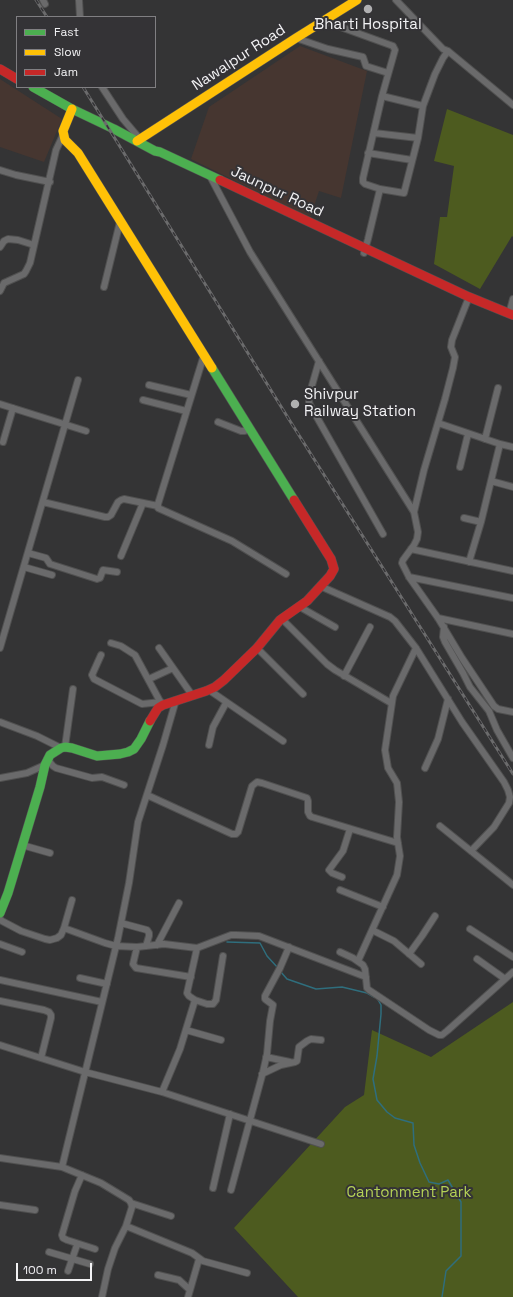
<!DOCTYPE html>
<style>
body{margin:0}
#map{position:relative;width:513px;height:1297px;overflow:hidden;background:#343435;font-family:"Space Grotesk",sans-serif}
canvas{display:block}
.legend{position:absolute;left:16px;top:16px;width:140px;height:72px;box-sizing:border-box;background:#343336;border:1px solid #807f82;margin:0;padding:5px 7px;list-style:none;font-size:12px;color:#f2f2f4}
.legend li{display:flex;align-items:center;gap:8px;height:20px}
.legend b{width:20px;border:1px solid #807f82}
.scale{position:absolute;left:16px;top:1263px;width:76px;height:18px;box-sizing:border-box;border:2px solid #f2f2f4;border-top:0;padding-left:5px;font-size:12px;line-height:14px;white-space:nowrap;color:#f2f2f4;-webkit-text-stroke:3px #343336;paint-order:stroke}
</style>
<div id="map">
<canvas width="513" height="1297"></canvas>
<ul class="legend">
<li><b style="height:5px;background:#4caf50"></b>Fast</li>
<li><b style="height:5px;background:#ffc107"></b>Slow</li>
<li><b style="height:5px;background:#c62828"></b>Jam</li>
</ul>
<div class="scale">100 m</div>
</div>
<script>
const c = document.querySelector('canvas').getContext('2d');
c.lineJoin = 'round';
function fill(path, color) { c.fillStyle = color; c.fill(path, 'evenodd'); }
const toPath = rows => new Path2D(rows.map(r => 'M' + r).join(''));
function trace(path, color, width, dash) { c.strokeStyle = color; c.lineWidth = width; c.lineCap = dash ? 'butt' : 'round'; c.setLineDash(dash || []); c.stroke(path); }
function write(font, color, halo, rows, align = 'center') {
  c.font = font + ' "Space Grotesk",sans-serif'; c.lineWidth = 4; c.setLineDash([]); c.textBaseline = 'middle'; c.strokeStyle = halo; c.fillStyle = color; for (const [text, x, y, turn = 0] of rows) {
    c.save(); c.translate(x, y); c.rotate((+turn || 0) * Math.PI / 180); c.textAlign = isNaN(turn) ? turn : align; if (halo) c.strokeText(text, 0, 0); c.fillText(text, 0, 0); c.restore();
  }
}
const industrial = toPath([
 [300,46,367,71,341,198,319,191,310,218,191,159,209,107],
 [0,79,62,119,44,162,0,147]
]);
const green = toPath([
 [447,109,513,135,513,237,512,236,480,289,434,264,440,217,447,217,454,166,434,161],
 [513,1002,513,1297,298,1297,234,1228,345,1107,364,1095,372,1030,431,1057]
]);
const stream = toPath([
 [227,942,260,943,267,956,278,968],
 [280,971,287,979,316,989,342,987,367,993,374,997],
 [377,998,381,1005,381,1014,377,1056,373,1079,377,1100,387,1112,395,1118,413,1123,414,1145,420,1163,429,1182,439,1184,448,1180,461,1202,461,1256,446,1271,442,1297]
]);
const street = toPath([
 [43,0,45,4],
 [79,0,80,17],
 [396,0,443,49,448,51,513,105],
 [324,21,393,46,395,50,382,96,423,106],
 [296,38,328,49,363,57,366,66,388,73],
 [102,87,123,119,140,139],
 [374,133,418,138],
 [368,153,412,160],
 [0,170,16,175,50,182],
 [210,176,250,252,414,512,418,532,417,539,414,545,403,560,402,563,409,577,438,618,462,658,494,706,498,709,513,712],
 [380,189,404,193,418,138,423,106,435,74,443,58,448,51],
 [0,247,4,241,8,239,18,240,34,245],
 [364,253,368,239,380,189,365,184,363,182,363,178,382,96],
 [104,287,120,222],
 [0,291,4,283,24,274,26,271,30,263,56,150,63,135],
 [509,314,513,299],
 [204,355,158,504,158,508,232,541,286,574],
 [319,361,309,396,309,402,310,405,383,534],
 [149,385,191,395],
 [143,400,186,411],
 [0,404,86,431],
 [218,422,241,431,245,431,248,426],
 [438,423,500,444,513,447],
 [485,439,498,388],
 [3,442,13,408],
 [460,467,468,434],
 [491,481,513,487],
 [43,502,105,517,108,517,111,515,118,502,121,500,124,499,158,506],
 [414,512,424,470,445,399,453,368,455,357,451,347,452,340,469,297],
 [464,518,481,522],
 [411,549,513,571],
 [28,553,46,558,50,564,97,579,100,578,103,570,117,572],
 [121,556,143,503],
 [469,562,481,522,500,444],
 [24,567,52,575],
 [409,577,513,598],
 [320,586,390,617,395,621,416,648,462,722,504,782,508,790,510,797,509,803,494,827,471,851],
 [300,607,335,627],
 [438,618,513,634],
 [282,619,327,664,335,670,391,703],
 [444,627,443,637,445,642,463,673,470,687,489,711,497,730,513,758],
 [111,643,121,646,135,655,162,705],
 [0,648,78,380],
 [159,648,192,695],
 [257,648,303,694],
 [101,655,92,675,94,679,142,704,161,702],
 [344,676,370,627],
 [149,679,173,668],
 [209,690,283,741],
 [0,722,37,736,61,748],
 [209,745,213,727,226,703],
 [65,747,73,689],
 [47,759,53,766,56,768,92,778,102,777,124,785],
 [425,768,438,739,448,699],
 [0,778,27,773,45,765],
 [147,795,232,834,236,834,238,832,252,786,257,782,262,783,307,798,308,801,308,812,310,816,312,817,398,843],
 [440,826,513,885],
 [22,845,50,853],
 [342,877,332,873,329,870,343,851,350,829],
 [340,890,383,907],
 [0,919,2,921,21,931,45,939,50,940,57,938,61,935,64,928,72,900],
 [121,923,147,930,149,933,149,936,146,946],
 [64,928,105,943,116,946,137,947,164,944,197,948,231,935,236,935,259,936,366,977],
 [470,929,513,957],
 [372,930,394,941,421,964],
 [0,944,22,952],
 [157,945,179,903],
 [137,947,133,964,136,968,191,977],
 [197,948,187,993,189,996,195,1000,207,1004,213,1004,216,1000,223,956],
 [340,952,353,958,363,965,365,969,367,988,369,990,429,1030,439,1035,442,1035,447,1031,513,972],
 [409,954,422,936,435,916],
 [477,959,505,979],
 [358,961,397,875,400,856,397,837,399,802,397,783,388,768,385,750,393,696,416,648],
 [80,978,107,984],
 [0,980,102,1002],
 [0,1001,44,1010,49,1012,51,1015,51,1018,41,1058],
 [186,1030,221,1040],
 [0,1045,85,1072,162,1092,321,1144],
 [266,1057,290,1062],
 [262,1074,281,1065,295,1062,297,1061,299,1047,307,1041,311,1039,321,1040],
 [162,1092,180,1049,195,1000],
 [0,1158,62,1167,101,1183,129,1200,131,1203,132,1207,126,1226,115,1248,108,1269,102,1297],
 [62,1167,118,938,129,883,138,822,163,745,176,700],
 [82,1175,75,1191,62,1235,63,1238,67,1240,95,1249],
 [213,1188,230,1114],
 [231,1190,263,1072,267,1054,270,1021,273,1005,265,999,265,996,280,968,289,947],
 [131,1203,171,1216],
 [0,1205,35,1210],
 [126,1226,192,1253,203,1261,247,1273],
 [49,1252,90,1264],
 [68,1271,77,1245],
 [158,1275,179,1280,190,1290],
 [188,1297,199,1259]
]);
const fast = toPath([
 [33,87,72,109,114,129,155,151,160,152,220,180],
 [212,368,294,500],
 [0,913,8,893,40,787,45,765,50,755,61,748,65,747,72,748,97,756,120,754,128,752,134,749,141,739,150,721]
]);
const slow = toPath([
 [72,109,63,131,65,140,78,153,212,368],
 [137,141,296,38,357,0]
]);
const jam = toPath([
 [0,69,17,79],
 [220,180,469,297,513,315],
 [150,721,158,708,163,705,206,691,215,687,224,680,257,648,280,620,307,601,330,576,334,569,331,559,294,500]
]);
const rail = toPath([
 [36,0,47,17],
 [83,87,290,421,513,774]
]);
const markers = [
 [368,9,5,"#b0b0b1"],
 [295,404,5,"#b0b0b1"]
];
const poiNames = [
 ["Bharti Hospital",368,25],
 ["Shivpur",304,395,"left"],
 ["Railway Station",304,412,"left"]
];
const streetNames = [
 ["Nawalpur Road",239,58,-33],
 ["Jaunpur Road",277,192,25]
];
const parkNames = [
 ["Cantonment Park",409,1193]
];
fill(industrial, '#463630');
fill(green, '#4d5b1f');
trace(stream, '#2f6e7d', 1.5);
trace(street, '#505050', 8);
trace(fast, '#505050', 10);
trace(slow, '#505050', 10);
trace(jam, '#505050', 10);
trace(street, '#6a6a6b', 6);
trace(fast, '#4caf50', 9);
trace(slow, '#ffc107', 9);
trace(jam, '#c62828', 9);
trace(rail, '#6b6b6c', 3);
trace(rail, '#343336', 1.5, [4.5]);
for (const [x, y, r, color] of markers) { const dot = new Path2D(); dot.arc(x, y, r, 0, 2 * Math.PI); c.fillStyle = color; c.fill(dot); trace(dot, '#343336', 1.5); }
write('15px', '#f2f2f4', '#343336', poiNames);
write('15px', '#f2f2f4', '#343336', streetNames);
write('15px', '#b4d156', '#343336', parkNames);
</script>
